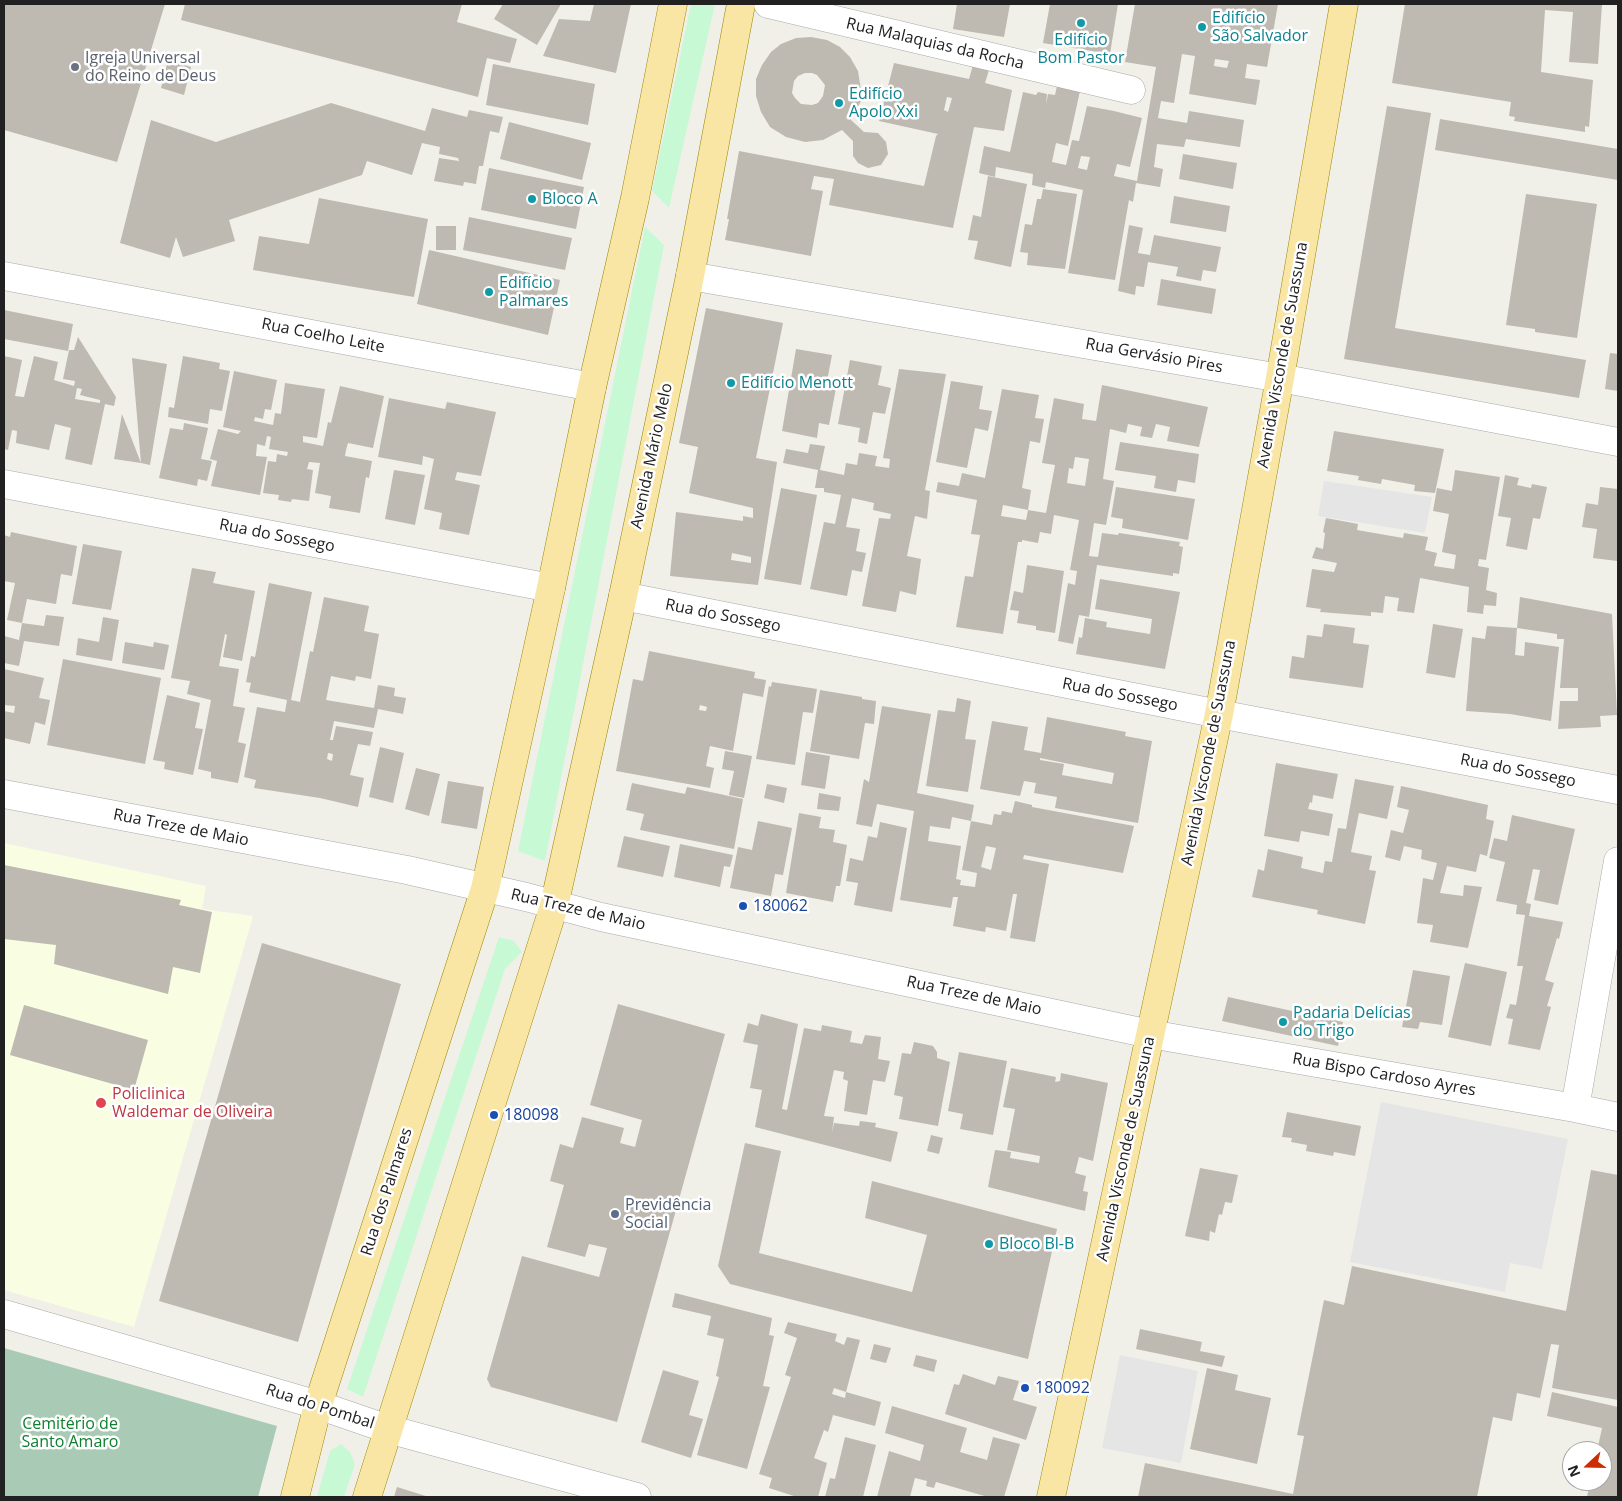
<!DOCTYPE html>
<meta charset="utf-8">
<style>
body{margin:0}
#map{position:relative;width:1622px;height:1501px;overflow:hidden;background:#f1f0e8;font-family:"Open Sans",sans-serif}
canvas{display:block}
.frame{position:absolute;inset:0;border:5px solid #212121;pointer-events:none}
.north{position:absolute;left:1562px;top:1441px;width:50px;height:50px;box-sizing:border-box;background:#fff;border:1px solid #a6a6a6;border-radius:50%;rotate:249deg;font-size:14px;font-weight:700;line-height:20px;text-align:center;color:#212121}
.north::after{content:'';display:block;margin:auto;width:18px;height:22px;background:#ce2d04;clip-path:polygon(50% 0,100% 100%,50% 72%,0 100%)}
</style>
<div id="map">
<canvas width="1622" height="1501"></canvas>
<div class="frame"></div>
<div class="north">N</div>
</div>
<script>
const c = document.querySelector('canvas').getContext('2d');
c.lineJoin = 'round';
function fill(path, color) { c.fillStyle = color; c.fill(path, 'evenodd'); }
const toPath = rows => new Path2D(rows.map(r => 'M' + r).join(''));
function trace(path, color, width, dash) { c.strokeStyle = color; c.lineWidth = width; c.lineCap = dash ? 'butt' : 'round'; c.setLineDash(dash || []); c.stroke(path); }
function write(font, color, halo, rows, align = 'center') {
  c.font = font + ' "Open Sans",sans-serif'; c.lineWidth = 5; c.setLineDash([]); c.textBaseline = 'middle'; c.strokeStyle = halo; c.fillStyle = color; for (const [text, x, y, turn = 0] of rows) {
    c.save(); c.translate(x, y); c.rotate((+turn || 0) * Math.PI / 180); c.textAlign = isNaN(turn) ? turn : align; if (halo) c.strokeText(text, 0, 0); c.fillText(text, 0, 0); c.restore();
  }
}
const education = toPath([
 [4,843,206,886,202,909,253,916,134,1327,4,1290]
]);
const cemetery = toPath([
 [4,1348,277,1426,258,1497,4,1497]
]);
const park = toPath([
 [691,4,715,4,669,208,652,191],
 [645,227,664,245,545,861,518,851],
 [499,937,514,941,522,952,505,969,363,1397,347,1389],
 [341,1444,350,1452,355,1464,344,1497,317,1497,330,1451]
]);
const parking = toPath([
 [1324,481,1432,497,1425,533,1318,516],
 [1381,1102,1568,1139,1542,1269,1510,1263,1505,1292,1350,1262],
 [1120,1355,1198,1371,1181,1463,1102,1448]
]);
const building = toPath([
 [4,4,165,4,117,162,4,130],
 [185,4,462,4,457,22,517,39,510,63,487,58,478,97,181,20],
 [503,4,561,4,537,45,494,19],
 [594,4,631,4,616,73,543,56,559,19,590,21],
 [957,4,1010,4,1004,37,953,29],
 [1050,4,1118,4,1110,54,1043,43],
 [1135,4,1278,4,1267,67,1247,64,1245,78,1260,80,1256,105,1189,94,1195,56,1182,54,1174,103,1161,101,1158,118,1187,123,1189,111,1244,120,1240,147,1186,139,1184,147,1157,144,1154,167,1163,169,1160,187,1136,183,1133,202,1129,200,1115,280,1068,273,1083,190,1046,182,1045,188,1032,185,1033,174,996,167,995,177,979,173,984,146,1010,152,1023,92,1036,95,1038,92,1047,94,1046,105,1048,94,1055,95,1057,86,1080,91,1068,146,1056,143,1052,162,1066,165,1072,140,1079,141,1087,106,1114,111,1142,118,1130,167,1117,164,1114,176,1137,181,1156,67,1125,62],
 [1215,59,1229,61,1227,68,1214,66],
 [1081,156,1090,157,1087,170,1078,168],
 [1405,4,1602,4,1598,64,1569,62,1573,12,1545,10,1541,72,1593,80,1589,127,1585,126,1585,132,1514,121,1515,117,1509,116,1511,102,1392,83],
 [811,37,827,40,840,47,850,57,858,71,861,90,861,101,851,120,864,132,878,133,886,142,888,154,881,165,868,168,858,163,853,156,853,141,842,130,823,140,805,142,786,137,770,127,761,112,756,96,756,79,762,65,771,52,781,44,796,38],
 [805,73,812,73,817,75,825,85,823,96,818,103,812,105,801,104,795,98,792,93,794,81,798,76],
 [168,60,191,67,184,95,161,88],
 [894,63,969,79,973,65,989,70,985,83,1012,90,1004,131,974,127,953,228,829,205,834,179,814,176,811,189,823,191,811,256,725,240,729,219,727,219,739,151,924,186,936,136,938,134,879,121],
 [947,97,952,98,948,112,944,110],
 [493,64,595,84,588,125,486,105],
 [331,103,425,131,432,108,467,117,469,110,503,117,499,133,490,131,483,166,479,166,476,184,464,182,463,186,434,181,439,158,459,161,458,158,439,154,440,147,422,143,412,175,367,161,362,175,229,220,235,241,183,257,176,237,170,258,120,243,151,120,216,142],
 [1387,106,1431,113,1395,328,1586,360,1579,398,1344,359],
 [1440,119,1618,149,1618,180,1435,150],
 [509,122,591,143,582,180,500,159],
 [1183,154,1237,163,1233,189,1179,179],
 [489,168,584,187,576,229,481,210],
 [988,176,1027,184,1011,267,974,259,978,241,968,240,973,215,981,217],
 [1043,189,1077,194,1065,269,1027,265,1028,253,1020,252,1025,224,1032,225,1037,199,1041,199],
 [1526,194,1597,204,1577,338,1535,332,1535,329,1506,325],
 [1174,196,1230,206,1226,232,1170,223],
 [319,198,428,219,414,297,253,270,259,236,309,244],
 [469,217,572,238,565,270,463,250],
 [1129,225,1143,228,1138,253,1150,255,1154,235,1221,247,1216,272,1203,270,1201,281,1176,276,1178,267,1148,262,1144,287,1136,286,1135,295,1118,291],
 [436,226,456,226,456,250,436,250],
 [429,250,560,280,548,335,417,304],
 [1161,279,1216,289,1212,314,1157,305],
 [706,308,783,323,756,458,777,462,758,585,670,576,676,512,743,521,743,516,753,518,753,508,689,493,698,447,679,443],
 [732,553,751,557,751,563,731,560],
 [4,310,73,324,68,351,4,339],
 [78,337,116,397,114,406,105,404,92,465,65,459,71,428,55,424,49,450,16,443,17,431,12,430,8,450,4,449,4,356,22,360,15,396,24,397,34,356,58,362,54,380,74,386,75,381,63,379,69,350,74,350],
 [77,388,82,389,80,395,100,400,100,403,75,399],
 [796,349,832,355,827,381,837,383,829,425,819,423,817,438,782,431],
 [1610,353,1618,354,1618,391,1605,389],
 [183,356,220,363,219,369,230,371,222,411,210,409,208,424,168,417,169,407,174,408],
 [132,358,167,364,150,465,141,463],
 [850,360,882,366,878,385,891,388,885,414,873,412,867,444,858,442,860,428,838,424],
 [899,369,946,374,925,490,930,491,927,519,915,516,907,556,921,559,916,595,900,591,896,612,862,606,879,518,890,519,891,514,873,510,874,503,852,498,846,527,860,529,856,551,866,553,862,572,852,570,847,596,810,589,824,522,835,524,841,495,824,492,824,488,815,488,818,470,783,463,786,449,808,453,810,444,825,446,820,470,844,475,846,463,857,465,859,453,877,456,875,466,889,468,890,459,883,458],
 [234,371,277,380,271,410,265,409,263,419,255,417,254,421,273,425,275,413,281,414,285,383,325,389,317,438,303,436,303,442,323,446,328,422,331,423,340,386,384,396,373,448,348,443,346,450,345,456,372,461,369,478,366,477,360,513,329,508,331,496,315,493,320,463,309,462,307,469,313,470,309,501,292,499,291,502,278,500,279,495,263,493,268,461,276,462,277,454,287,456,288,452,269,449,271,437,267,436,265,446,257,444,256,456,267,457,260,495,211,486,217,461,210,459,218,429,238,434,241,431,223,427],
 [951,381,983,386,979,409,992,411,988,431,975,428,967,468,936,462],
 [1102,385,1208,407,1199,447,1167,441,1170,427,1156,424,1152,438,1140,436,1142,427,1128,424,1126,433,1110,429,1103,479,1114,481,1106,525,1094,523,1089,556,1098,557,1102,533,1118,535,1119,533,1180,542,1179,546,1183,547,1179,574,1173,573,1173,576,1097,565,1089,617,1079,615,1073,644,1058,641,1068,583,1075,585,1077,571,1070,570,1079,520,1054,515,1051,534,1040,532,1038,543,1022,540,1022,542,1018,542,1003,634,956,627,965,576,973,577,980,535,971,534,977,500,936,492,938,482,959,486,962,473,985,478,1002,389,1039,395,1035,418,1044,419,1040,443,1030,441,1022,488,1031,490,1028,510,1003,505,1001,516,1026,520,1028,510,1046,513,1055,465,1042,463,1054,398,1084,404,1082,419,1096,421],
 [1075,457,1089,459,1085,486,1067,483,1069,468,1073,469],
 [389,398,445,409,447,402,496,412,481,476,457,472,455,480,480,485,469,535,439,529,442,513,424,509,434,459,423,456,422,465,378,457],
 [122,414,141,463,114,459],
 [184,423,208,428,201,459,212,461,207,481,198,479,197,486,159,478,170,428,183,430],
 [1334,431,1444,449,1435,493,1414,491,1415,485,1382,479,1381,484,1358,480,1359,476,1327,471],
 [1120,442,1199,454,1195,483,1178,480,1176,492,1154,488,1156,476,1115,470],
 [394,470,425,475,415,525,385,519],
 [1455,470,1500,477,1486,560,1479,559,1478,566,1489,568,1486,590,1497,593,1496,606,1484,605,1483,614,1467,612,1469,587,1420,578,1414,613,1397,611,1399,598,1385,596,1383,613,1371,612,1371,616,1320,612,1321,609,1306,607,1312,569,1334,572,1337,563,1312,558,1316,547,1323,549,1325,533,1323,532,1326,518,1358,524,1357,530,1403,538,1404,533,1428,537,1425,550,1437,553,1434,566,1454,569,1456,555,1442,552,1449,514,1433,511,1437,488,1452,491],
 [1505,475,1519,478,1517,485,1531,488,1532,484,1547,487,1540,519,1533,518,1527,550,1506,546,1511,518,1498,516],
 [1116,487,1195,499,1188,540,1122,528,1123,519,1111,517],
 [1600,487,1618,489,1617,561,1593,558,1597,529,1582,527,1586,503,1598,505],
 [781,488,817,495,801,585,764,579],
 [11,532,77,546,72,576,61,574,56,604,27,599,22,623,7,620,15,583,4,581,4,535,10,537],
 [83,544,122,551,111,610,72,604],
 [1027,565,1064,571,1055,633,1036,630,1036,626,1017,623,1019,611,1010,610,1014,591,1023,593],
 [192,568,216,572,213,583,255,591,242,661,223,657,227,635,225,634,219,666,239,669,233,706,245,708,238,742,246,744,238,783,211,778,211,772,198,769,211,700,187,694,190,681,171,678],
 [1100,579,1180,592,1165,669,1076,654,1079,637,1082,638,1085,618,1107,622,1106,627,1150,634,1152,619,1095,609],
 [269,583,312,592,291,700,300,702,310,651,313,652,324,597,369,606,364,631,379,634,371,679,356,676,355,681,331,676,326,700,374,708,378,685,395,688,394,696,406,698,403,714,378,709,374,728,334,721,330,740,333,740,336,726,373,732,370,746,358,744,350,775,364,778,358,807,320,798,254,788,256,780,244,777,257,707,285,712,287,700,249,692,251,683,246,682,251,656,255,657],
 [328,753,333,754,332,761,327,759],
 [1520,597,1612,614,1617,715,1600,716,1601,727,1558,729,1560,701,1578,701,1578,688,1560,688,1564,639,1557,639,1557,634,1517,628],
 [46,615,64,617,59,646,24,641,19,666,4,663,4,636,19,640,22,623,44,626],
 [103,617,119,620,112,661,76,655,78,638,99,642],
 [1324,624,1355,628,1353,643,1369,645,1363,688,1289,678,1292,656,1304,658,1307,635,1322,637],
 [1433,624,1463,629,1455,678,1426,673],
 [1487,626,1517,628,1515,655,1524,656,1525,642,1559,647,1551,721,1510,714,1466,711,1472,637,1485,639],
 [125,642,153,647,154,642,169,645,164,670,122,663],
 [649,651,755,672,754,678,766,680,763,697,743,693,733,751,710,746,706,766,714,768,710,788,616,771,633,679,643,681],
 [700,705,707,707,706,711,699,710],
 [63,659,161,678,145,764,47,745],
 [4,669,44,678,39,698,50,700,45,725,35,722,30,744,4,738,4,711,14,713,15,706,4,705],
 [772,682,817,689,813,713,803,712,795,765,756,759,769,686,771,687],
 [820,690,862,697,862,699,876,701,874,724,865,723,859,759,810,751],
 [167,695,200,703,195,728,203,729,193,775,164,769,165,762,153,760],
 [957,698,971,701,965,739,976,740,968,792,926,786,938,710,955,712],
 [882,706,931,714,917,793,974,805,971,821,952,817,950,829,930,826,928,841,961,846,956,879,961,880,960,885,975,887,977,873,962,870,971,821,992,825,994,814,1001,815,1002,811,1012,813,1015,801,1032,805,1032,807,1134,826,1123,873,1024,855,1023,859,1049,864,1035,942,1010,938,1017,894,1013,894,1006,931,986,927,985,932,953,926,958,897,953,897,951,908,900,900,914,811,877,804,872,827,856,824,864,779,869,782],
 [986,846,996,848,991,870,981,867],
 [1047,717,1126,732,1125,736,1152,741,1138,823,1055,808,1057,797,1034,793,1036,783,1024,781,1020,796,980,789,992,721,1028,727,1024,750,1041,753],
 [1040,758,1114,773,1112,784,1062,775,1064,764,1040,760],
 [380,747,404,753,393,803,369,797],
 [725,751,752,756,744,798,729,795,734,771,722,769],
 [806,752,830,756,825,789,801,785],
 [1276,763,1338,774,1333,799,1313,795,1312,803,1310,802,1308,809,1333,814,1329,836,1301,831,1299,842,1264,836],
 [416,768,440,774,429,816,405,809],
 [1355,779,1394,786,1387,819,1359,813,1351,852,1372,856,1369,870,1376,871,1365,924,1317,914,1318,910,1252,897,1258,869,1264,871,1268,849,1303,857,1301,868,1323,873,1325,861,1332,862,1338,828,1346,829],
 [448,781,484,787,477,829,441,823],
 [632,783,685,794,687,787,743,799,734,849,640,830,644,814,626,810],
 [767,784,787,788,784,803,764,798],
 [1401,786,1488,805,1486,819,1494,821,1487,856,1480,854,1476,872,1447,866,1440,893,1463,896,1464,885,1482,887,1468,948,1430,942,1433,925,1417,923,1423,878,1433,880,1437,863,1421,859,1422,850,1404,846,1400,861,1385,857,1391,830,1403,833,1409,810,1397,807],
 [819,793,841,797,839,811,817,809],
 [799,813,821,817,819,828,835,830,833,842,847,845,840,886,836,886,833,902,786,893],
 [1512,815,1575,829,1558,905,1534,900,1540,870,1533,869,1526,903,1531,904,1529,916,1563,922,1559,939,1557,938,1545,980,1554,983,1547,1006,1551,1007,1540,1050,1508,1044,1513,1019,1506,1018,1510,1004,1516,1005,1523,966,1517,966,1525,915,1516,914,1517,905,1496,901,1505,862,1489,858,1494,838,1507,841],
 [758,821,792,828,783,875,775,874,771,896,730,888,738,847,752,850],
 [880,822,907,828,892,912,854,905,858,883,846,881,850,858,863,861,868,836,877,838],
 [624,836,670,846,663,877,617,867],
 [680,844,733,855,730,867,724,866,720,887,674,877],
 [4,865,181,900,179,905,212,912,200,973,173,967,168,994,54,964,56,945,4,939],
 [262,943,401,984,298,1342,159,1301],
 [1465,963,1507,972,1491,1046,1448,1037],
 [1413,970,1450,976,1442,1025,1420,1022,1418,1029,1402,1027],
 [1228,997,1343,1022,1338,1046,1222,1021],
 [618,1004,725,1034,617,1422,491,1387,487,1379,522,1256,599,1277,607,1248,589,1244,585,1257,547,1247,564,1185,550,1181,560,1144,573,1148,582,1117,624,1128,620,1143,635,1147,642,1120,590,1105],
 [24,1005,148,1040,134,1090,10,1055],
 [761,1014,798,1024,782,1109,787,1110,804,1028,821,1031,822,1025,852,1031,850,1042,862,1044,865,1035,881,1037,878,1059,890,1061,885,1082,873,1080,867,1115,844,1111,848,1081,843,1079,844,1072,834,1070,824,1116,834,1117,832,1133,834,1123,859,1126,860,1121,876,1123,875,1127,898,1132,891,1162,755,1127,762,1090,750,1088,758,1045,743,1042,748,1023,758,1026],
 [914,1042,933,1046,937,1052,937,1058,950,1062,938,1126,899,1119,903,1097,894,1095,902,1053,911,1054],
 [959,1052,1007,1061,993,1135,960,1129,963,1114,948,1111],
 [1011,1068,1056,1077,1055,1082,1060,1081,1061,1073,1108,1083,1093,1161,1079,1157,1075,1173,1086,1176,1083,1191,1088,1192,1085,1211,988,1187,995,1150,1011,1152,1010,1158,1039,1163,1040,1156,1007,1150,1015,1109,1003,1107],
 [1287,1112,1361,1126,1355,1156,1334,1152,1333,1156,1306,1151,1307,1145,1291,1142,1292,1138,1282,1137],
 [931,1135,943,1138,939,1154,927,1151],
 [745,1143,781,1151,759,1253,912,1292,927,1235,865,1218,872,1181,1057,1229,1028,1359,730,1284,718,1266],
 [1200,1168,1238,1175,1232,1203,1225,1202,1222,1215,1219,1214,1215,1233,1210,1231,1209,1241,1185,1236],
 [1591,1170,1618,1175,1618,1400,1552,1388,1560,1339,1559,1345,1551,1344,1540,1398,1517,1393,1512,1421,1493,1417,1477,1497,1138,1497,1145,1463,1293,1494,1304,1436,1297,1435,1324,1300,1344,1305,1352,1266,1566,1311],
 [675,1293,772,1318,769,1335,774,1336,763,1386,770,1387,747,1469,697,1455,719,1377,716,1376,724,1339,707,1335,711,1316,672,1307],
 [788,1322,837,1334,835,1341,844,1345,847,1337,860,1340,846,1392,834,1388,832,1394,845,1398,846,1392,881,1402,875,1426,833,1415,828,1432,824,1430,814,1458,827,1463,818,1497,797,1497,769,1488,772,1478,759,1474,791,1377,785,1375,797,1338,784,1333],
 [1140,1329,1202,1342,1200,1351,1225,1356,1222,1367,1136,1349],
 [874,1344,891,1348,886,1363,870,1359],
 [916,1355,937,1360,934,1372,913,1366],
 [1207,1368,1238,1375,1235,1390,1271,1398,1257,1464,1190,1449],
 [663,1370,699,1381,689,1415,703,1419,691,1458,641,1442],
 [963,1374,995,1385,998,1376,1019,1381,1013,1400,1037,1407,1026,1440,945,1414,954,1384,959,1385],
 [1552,1392,1618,1407,1618,1497,1587,1497,1590,1481,1602,1481,1602,1451,1597,1451,1602,1428,1547,1416],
 [892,1406,967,1428,960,1452,987,1460,993,1437,1020,1444,1004,1497,988,1497,936,1482,934,1488,926,1486,927,1481,915,1478,910,1497,877,1497,889,1451,920,1461,924,1445,885,1433],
 [845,1437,876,1445,863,1497,825,1497,830,1478,835,1479],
 [397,1487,429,1497,394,1497]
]);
const minor = toPath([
 [768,4,1131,90],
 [4,276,592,387],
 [690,276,1280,378,1618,442],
 [4,484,551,588],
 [623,596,1219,714,1618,790],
 [4,794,407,870,526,897,601,917,1150,1034,1575,1108,1618,1117],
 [1575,1108,1618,861],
 [4,1314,318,1405,388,1429,637,1497]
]);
const major = toPath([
 [295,1497,318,1405,485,889,551,588,592,387,635,198,673,4],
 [367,1497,554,906,623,596,690,276,741,4],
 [1051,1497,1219,714,1280,378,1344,4]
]);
const markers = [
 [1081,23,5,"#0f9aa8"],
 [1202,27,5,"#0f9aa8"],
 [75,67,5,"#6b7280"],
 [839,103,5,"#0f9aa8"],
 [532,199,5,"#0f9aa8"],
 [489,292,5,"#0f9aa8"],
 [731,383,5,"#0f9aa8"],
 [743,906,5,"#1a4fb4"],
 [1283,1022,5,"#0f9aa8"],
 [101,1103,6,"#e0444e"],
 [494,1115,5,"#1a4fb4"],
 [615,1214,5,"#5c6f8a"],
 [989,1244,5,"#0f9aa8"],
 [1025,1388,5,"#1a4fb4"]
];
const cultureNames = [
 ["Edifício",1212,18],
 ["São Salvador",1212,36],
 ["Edifício",1081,40,"center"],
 ["Bom Pastor",1081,58,"center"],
 ["Edifício",849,94],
 ["Apolo Xxi",849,112],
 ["Bloco A",542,199],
 ["Edifício",499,283],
 ["Palmares",499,301],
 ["Edifício Menott",741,383],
 ["Padaria Delícias",1293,1013],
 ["do Trigo",1293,1031],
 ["Bloco Bl-B",999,1244]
];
const streetNames = [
 ["Rua Malaquias da Rocha",935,44,13],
 ["Rua Coelho Leite",323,336,11],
 ["Avenida Visconde de Suassuna",1283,355,-80],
 ["Rua Gervásio Pires",1154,356,10],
 ["Avenida Mário Melo",652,456,-78],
 ["Rua do Sossego",277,536,11],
 ["Rua do Sossego",723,616,11],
 ["Rua do Sossego",1120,695,11],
 ["Avenida Visconde de Suassuna",1209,753,-79],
 ["Rua do Sossego",1518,771,11],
 ["Rua Treze de Maio",181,828,11],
 ["Rua Treze de Maio",578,910,13],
 ["Rua Treze de Maio",974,996,12],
 ["Rua Bispo Cardoso Ayres",1384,1075,10],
 ["Avenida Visconde de Suassuna",1126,1149,-78],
 ["Rua dos Palmares",387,1192,-72],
 ["Rua do Pombal",320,1407,18]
];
const worshipNames = [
 ["Igreja Universal",85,58],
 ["do Reino de Deus",85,76]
];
const transitNames = [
 ["180062",753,906],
 ["180098",504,1115],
 ["180092",1035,1388]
];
const healthNames = [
 ["Policlinica",112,1094],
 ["Waldemar de Oliveira",112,1112]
];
const serviceNames = [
 ["Previdência",625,1205],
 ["Social",625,1223]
];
const parkNames = [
 ["Cemitério de",70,1424],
 ["Santo Amaro",70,1442]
];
fill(education, '#f9fee3');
fill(cemetery, '#a9cab5');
fill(park, '#c7f9d5');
fill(parking, '#e5e5e5');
fill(building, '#beb9b1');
trace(minor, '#a8a8a8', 29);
trace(major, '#9b8703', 29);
trace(minor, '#fff', 28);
trace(major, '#fae6a4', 28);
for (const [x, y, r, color] of markers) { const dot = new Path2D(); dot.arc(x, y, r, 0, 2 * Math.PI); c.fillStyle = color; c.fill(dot); trace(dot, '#fff', 2); }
write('16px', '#0d838f', '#fff', cultureNames, 'left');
write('16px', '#212121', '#fff', streetNames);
write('16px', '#5b616d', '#fff', worshipNames, 'left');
write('16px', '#164399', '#fff', transitNames, 'left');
write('16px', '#be3a42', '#fff', healthNames, 'left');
write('16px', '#4e5e75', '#fff', serviceNames, 'left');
write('16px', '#0e802f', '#fff', parkNames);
</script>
